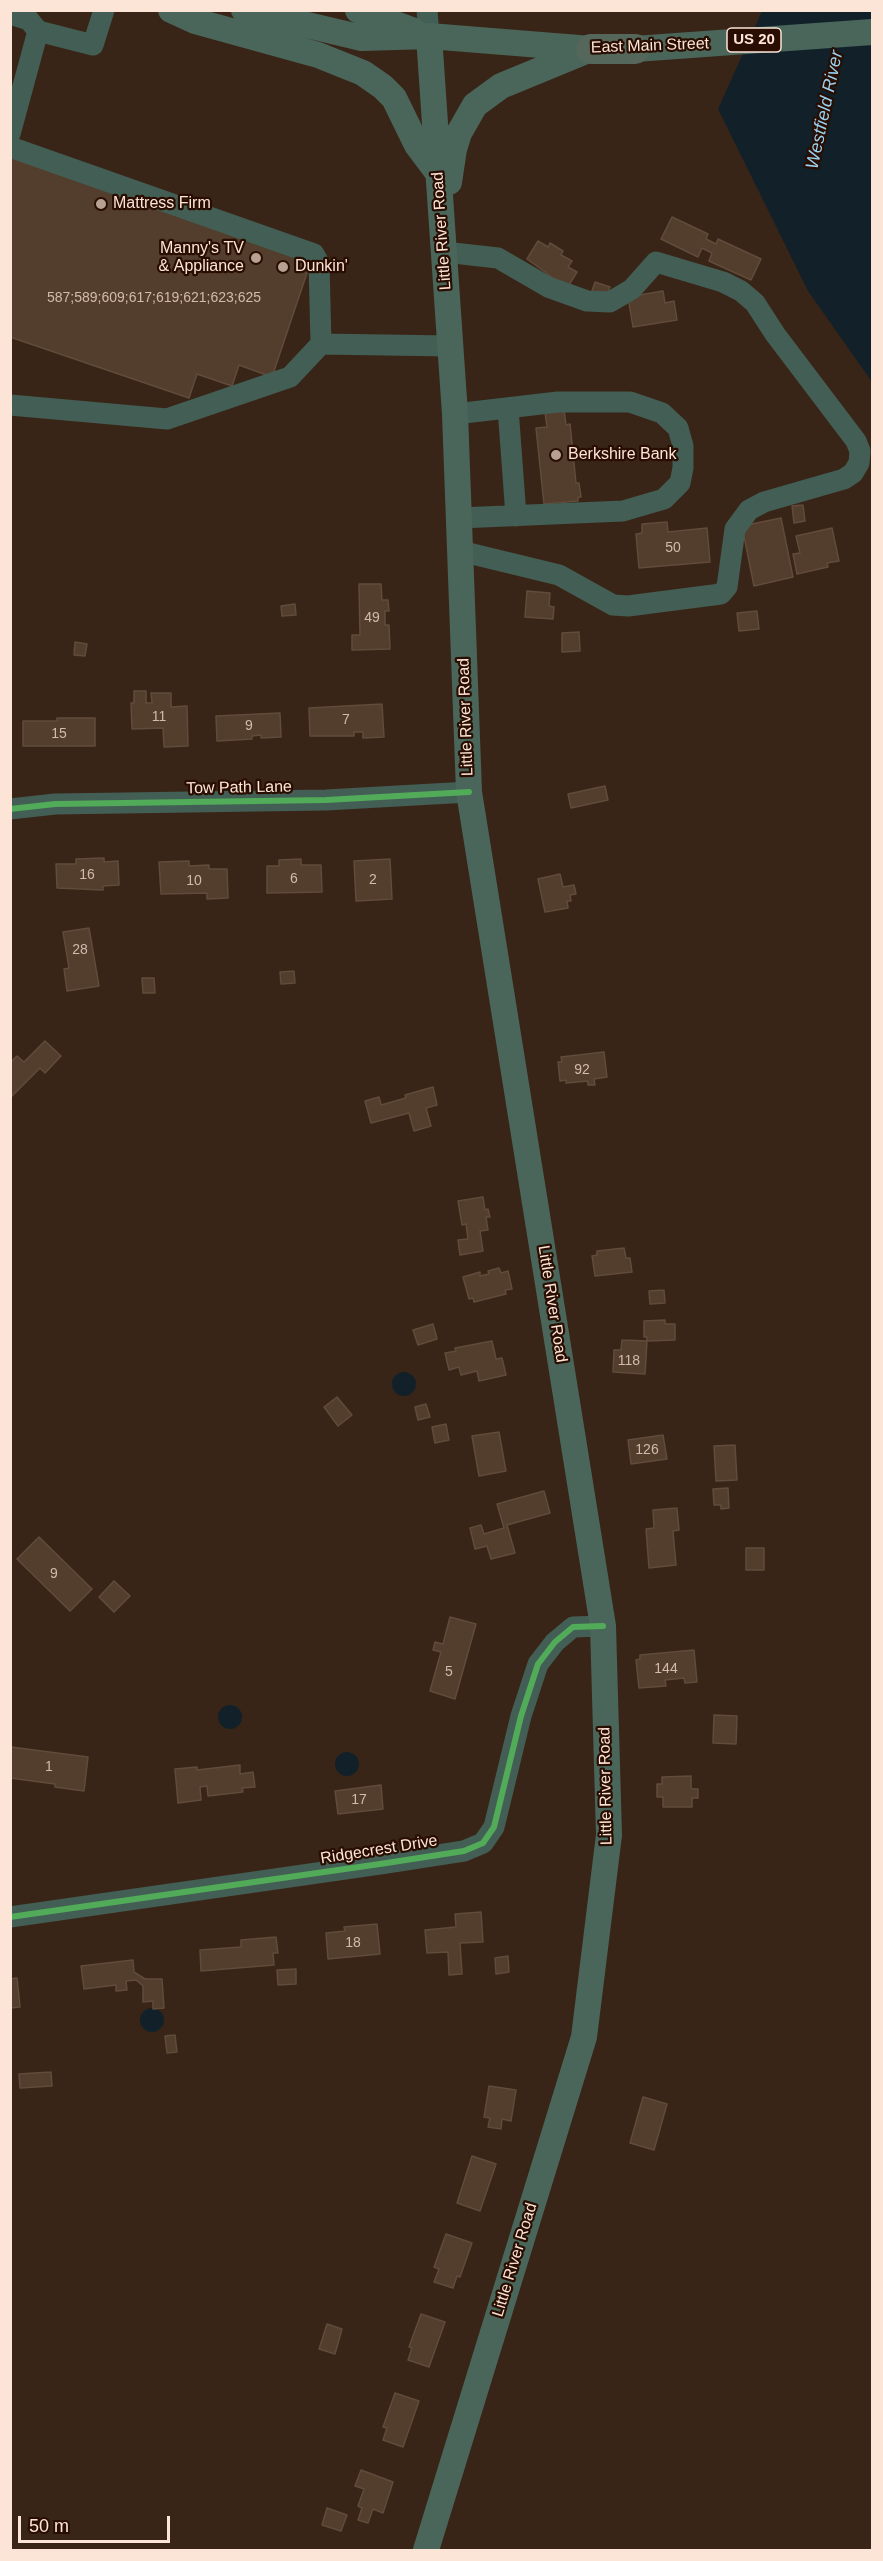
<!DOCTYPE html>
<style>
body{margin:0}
#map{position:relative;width:883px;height:2561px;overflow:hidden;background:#392517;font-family:Helvetica,sans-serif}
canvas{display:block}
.frame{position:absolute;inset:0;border:12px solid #fce4d6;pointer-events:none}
.scale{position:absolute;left:18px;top:2516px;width:152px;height:27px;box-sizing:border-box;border:3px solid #fce4d6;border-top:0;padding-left:8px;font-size:18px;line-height:21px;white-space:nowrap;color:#fce4d6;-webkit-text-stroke:4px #280d00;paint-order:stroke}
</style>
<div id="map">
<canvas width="883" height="2561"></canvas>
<div class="frame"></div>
<div class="scale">50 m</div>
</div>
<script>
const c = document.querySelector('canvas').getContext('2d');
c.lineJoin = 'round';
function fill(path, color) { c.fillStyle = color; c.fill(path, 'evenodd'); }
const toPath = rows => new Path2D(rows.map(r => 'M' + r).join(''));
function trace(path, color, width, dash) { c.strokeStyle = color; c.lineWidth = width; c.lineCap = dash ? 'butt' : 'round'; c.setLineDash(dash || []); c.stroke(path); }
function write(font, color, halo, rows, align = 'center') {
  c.font = font + ' Helvetica,sans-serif'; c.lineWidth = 4.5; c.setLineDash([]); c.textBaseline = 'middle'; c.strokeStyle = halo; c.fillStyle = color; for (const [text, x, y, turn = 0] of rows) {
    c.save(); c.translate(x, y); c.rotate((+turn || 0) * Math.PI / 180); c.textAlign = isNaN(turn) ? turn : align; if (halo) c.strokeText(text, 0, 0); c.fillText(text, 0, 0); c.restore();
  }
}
const water = toPath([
 [762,11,872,11,872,382,808,291,718,109],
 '392 1384a12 12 0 1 1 24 0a12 12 0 1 1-24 0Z',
 '218 1717a12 12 0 1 1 24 0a12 12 0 1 1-24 0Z',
 '335 1764a12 12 0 1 1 24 0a12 12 0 1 1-24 0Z',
 '140 2020a12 12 0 1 1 24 0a12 12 0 1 1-24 0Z'
]);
const building = toPath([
 [10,156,312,258,272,377,239,365,232,386,197,374,189,398,10,337,10,156],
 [672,217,708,234,706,239,716,244,718,239,761,259,751,280,709,261,712,253,702,248,698,257,661,239,672,217],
 [538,241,548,247,550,243,563,251,561,255,572,261,568,267,577,272,567,288,527,259,538,241],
 [595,282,610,287,606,296,592,291,595,282],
 [663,291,665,303,674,301,677,320,633,327,628,297,663,291],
 [564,410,566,425,570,424,576,483,579,483,581,497,578,497,578,501,544,504,536,428,547,427,545,412,564,410],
 [803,505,805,521,794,523,792,506,803,505],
 [781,518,793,577,754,586,742,526,781,518],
 [667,522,668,532,707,528,710,562,639,568,636,534,642,533,642,524,667,522],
 [832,528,839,561,827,563,828,567,797,574,793,554,800,553,796,536,832,528],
 [359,584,381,584,382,600,388,600,389,611,385,611,385,625,389,625,390,649,352,650,352,635,360,635,359,584],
 [527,591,550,593,549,606,554,607,553,619,525,617,527,591],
 [295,604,296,615,282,616,281,606,295,604],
 [757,611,759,629,739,631,737,613,757,611],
 [579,632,580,651,562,652,562,633,579,632],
 [75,642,87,644,85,656,74,655,75,642],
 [134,691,146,691,146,703,152,703,151,693,171,693,171,707,187,706,188,746,164,747,163,728,132,729,131,703,134,703,134,691],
 [382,704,384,737,363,738,363,732,354,732,354,736,310,736,309,708,382,704],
 [280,713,281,737,261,738,261,735,252,736,252,739,217,741,216,716,280,713],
 [57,718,95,718,95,746,23,746,23,721,57,721,57,718],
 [605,786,608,800,571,808,568,794,605,786],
 [104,858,104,862,118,861,119,885,103,886,103,890,57,888,56,864,76,864,76,859,104,858],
 [301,859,301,865,321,865,322,892,267,893,267,866,279,866,279,860,301,859],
 [390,859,392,899,356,901,354,861,390,859],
 [189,861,189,866,209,865,209,869,227,869,228,898,207,899,207,893,161,894,159,862,189,861],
 [560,874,563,887,574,885,576,894,570,895,571,901,567,901,568,908,545,912,538,879,560,874],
 [89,928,99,986,67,991,64,969,69,968,63,932,89,928],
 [294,971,295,983,281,984,280,972,294,971],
 [142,978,154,978,155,993,143,993,142,978],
 [45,1041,61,1056,45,1073,40,1068,10,1098,10,1063,17,1056,24,1062,45,1041],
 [604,1052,607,1077,594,1079,595,1085,588,1085,588,1081,566,1083,566,1080,560,1081,558,1062,562,1062,561,1057,604,1052],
 [433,1087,437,1105,426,1108,431,1126,414,1131,409,1113,371,1123,365,1101,379,1097,381,1105,406,1098,405,1095,433,1087],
 [483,1197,485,1210,488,1209,490,1217,486,1217,488,1230,480,1231,483,1251,460,1255,458,1240,468,1239,466,1224,462,1225,458,1201,483,1197],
 [624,1248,626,1258,630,1258,632,1272,595,1276,592,1256,597,1255,597,1251,624,1248],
 [499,1268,501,1273,508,1271,512,1289,505,1290,506,1294,474,1302,473,1298,469,1299,463,1277,480,1272,480,1276,489,1274,488,1271,499,1268],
 [664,1290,665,1303,650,1304,649,1291,664,1290],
 [665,1320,665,1324,675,1324,675,1340,647,1341,647,1337,644,1337,644,1321,665,1320],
 [433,1324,437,1339,418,1345,413,1330,433,1324],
 [622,1340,647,1341,645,1374,613,1372,614,1350,621,1350,622,1340],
 [492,1341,496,1359,502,1358,506,1375,479,1381,477,1371,461,1375,459,1367,449,1370,445,1353,456,1351,455,1348,492,1341],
 [337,1397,352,1415,338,1426,324,1407,337,1397],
 [426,1404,430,1417,418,1420,415,1407,426,1404],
 [446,1424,449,1440,435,1443,432,1427,446,1424],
 [499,1432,506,1471,479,1476,472,1436,499,1432],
 [663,1435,667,1459,631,1464,628,1440,663,1435],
 [735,1445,737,1480,716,1481,714,1446,735,1445],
 [728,1488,729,1508,721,1509,721,1505,714,1505,713,1489,728,1488],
 [544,1491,550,1513,507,1525,515,1553,491,1559,487,1546,475,1549,470,1528,481,1525,484,1534,504,1528,497,1504,544,1491],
 [677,1508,679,1530,673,1531,676,1565,649,1568,646,1529,654,1528,653,1510,677,1508],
 [39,1537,92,1589,70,1611,17,1559,39,1537],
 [746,1548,764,1548,764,1570,746,1570,746,1548],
 [114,1581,130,1596,114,1612,99,1597,114,1581],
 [450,1617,476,1624,455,1699,430,1691,441,1652,433,1650,435,1642,443,1644,450,1617],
 [694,1650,697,1682,685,1683,684,1678,665,1680,666,1686,639,1688,636,1660,640,1659,640,1655,694,1650],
 [714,1715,737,1716,736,1744,713,1743,714,1715],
 [11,1747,88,1757,84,1791,55,1787,55,1784,10,1778,11,1747],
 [240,1765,240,1774,253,1772,255,1787,242,1788,243,1792,208,1796,207,1786,200,1787,201,1800,178,1803,175,1769,197,1767,197,1770,240,1765],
 [691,1776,691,1789,698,1789,698,1798,692,1798,692,1807,663,1807,663,1797,657,1797,657,1784,662,1784,662,1777,691,1776],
 [381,1785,383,1809,338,1814,335,1791,381,1785],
 [481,1912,483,1942,460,1943,462,1974,449,1975,448,1952,427,1953,425,1930,456,1927,455,1914,481,1912],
 [377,1924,380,1954,328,1959,326,1933,345,1931,344,1927,377,1924],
 [276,1937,278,1953,273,1953,274,1965,201,1971,200,1950,241,1947,241,1940,276,1937],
 [508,1956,509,1972,496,1974,495,1958,508,1956],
 [133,1960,134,1972,145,1979,162,1979,164,2008,153,2009,153,2001,143,2002,143,1986,136,1980,126,1981,127,1990,116,1991,116,1985,84,1989,81,1966,133,1960],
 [296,1969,296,1984,278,1985,277,1970,296,1969],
 [17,1978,20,2007,10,2008,10,1979,17,1978],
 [175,2035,177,2052,167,2053,165,2036,175,2035],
 [51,2072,52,2086,20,2088,19,2074,51,2072],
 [489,2086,516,2090,511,2121,502,2119,501,2129,488,2127,490,2118,484,2117,489,2086],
 [643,2097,667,2104,654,2150,630,2143,643,2097],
 [472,2156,496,2164,480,2211,457,2203,472,2156],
 [446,2234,472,2243,460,2277,457,2276,453,2288,434,2282,439,2269,434,2267,446,2234],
 [421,2314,445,2322,429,2367,408,2360,412,2348,409,2347,421,2314],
 [327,2324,342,2329,335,2354,319,2349,327,2324],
 [395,2393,419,2401,403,2447,383,2440,387,2428,383,2427,395,2393],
 [361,2470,393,2482,383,2513,373,2509,368,2523,358,2520,362,2508,358,2506,364,2489,355,2486,361,2470],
 [327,2508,347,2515,341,2531,322,2525,327,2508]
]);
const minor = toPath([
 [427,10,429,36],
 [10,14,29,20,38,31],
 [10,134,38,31,93,45,104,10],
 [10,147,314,254,319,263,321,344,450,346],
 [444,252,498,258,548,287,587,301,610,302,632,289,656,262,723,282,741,291,755,303,775,334,856,441,860,451,859,463,853,473,844,479,764,502,749,510,735,529,727,587,721,594,628,606,613,605,559,575,460,551],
 [10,405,167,419,290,377,321,344],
 [508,408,516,516],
 [455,414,558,402,630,402,662,413,678,428,683,446,683,468,680,483,664,499,623,511,459,518],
 [10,809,55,804,326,800,469,792],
 [10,1917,380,1864,464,1851,483,1843,494,1827,521,1716,538,1664,555,1642,573,1627,603,1626]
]);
const major = toPath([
 [171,10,195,21,318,55,363,73,383,87,394,98,417,145,438,173],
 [244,10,362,38,429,36,591,49],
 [358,10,414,31],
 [635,49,872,32],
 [449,182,454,149,459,133,475,105,501,86,586,51],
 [426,2550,584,2037,609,1835,603,1626,469,792,455,414,429,36]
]);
const highway = toPath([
 [591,49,635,49]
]);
const cycleway = toPath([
 [10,809,55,804,326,800,469,792],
 [10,1917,380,1864,464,1851,483,1843,494,1827,521,1716,538,1664,555,1642,573,1627,603,1626]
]);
const markers = [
 [101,204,6,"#b8a193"],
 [256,258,6,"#b8a193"],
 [283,267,6,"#b8a193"],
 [556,455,6,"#b8a193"]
];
const numberNames = [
 ["587;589;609;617;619;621;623;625",154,298],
 ["50",673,548],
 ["49",372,618],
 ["11",159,717],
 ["7",346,720],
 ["9",249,726],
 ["15",59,734],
 ["16",87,875],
 ["6",294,879],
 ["2",373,880],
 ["10",194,881],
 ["28",80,950],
 ["92",582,1070],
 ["118",629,1361],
 ["126",647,1450],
 ["9",54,1574],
 ["144",666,1669],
 ["5",449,1672],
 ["1",49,1767],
 ["17",359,1800],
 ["18",353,1943]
];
const shields = [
 [754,40,54]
];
const shieldNames = [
 ["US 20",754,40]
];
const streetNames = [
 ["East Main Street",650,46,-2],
 ["Little River Road",442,231,-94],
 ["Little River Road",466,717,-92],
 ["Tow Path Lane",239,788,-1],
 ["Little River Road",552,1304,81],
 ["Little River Road",606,1786,-91],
 ["Ridgecrest Drive",379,1850,-9],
 ["Little River Road",515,2260,-73]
];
const poiNames = [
 ["Mattress Firm",113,204],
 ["Manny's TV",244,249,"right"],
 ["& Appliance",244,267,"right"],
 ["Dunkin'",295,267],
 ["Berkshire Bank",568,455]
];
const waterNames = [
 ["Westfield River",825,110,-78]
];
fill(water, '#122129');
fill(building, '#533d2c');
trace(building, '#614b3b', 1.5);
trace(minor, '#435e54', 21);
trace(major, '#4a665a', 26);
trace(highway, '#55665a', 30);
trace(cycleway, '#51ab58', 6);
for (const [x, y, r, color] of markers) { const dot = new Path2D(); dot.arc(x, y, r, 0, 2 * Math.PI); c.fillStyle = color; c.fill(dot); trace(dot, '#280d00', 2); }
write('14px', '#d2baac', null, numberNames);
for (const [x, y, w] of shields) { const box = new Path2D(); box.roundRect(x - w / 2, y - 12, w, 24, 4.5); c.fillStyle = '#280d00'; c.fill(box); trace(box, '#fce4d6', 1.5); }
write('bold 15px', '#fce4d6', null, shieldNames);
write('16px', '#fce4d6', '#280d00', streetNames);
write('16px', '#fce4d6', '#280d00', poiNames, 'left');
write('italic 18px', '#98d1f1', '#280d00', waterNames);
</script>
